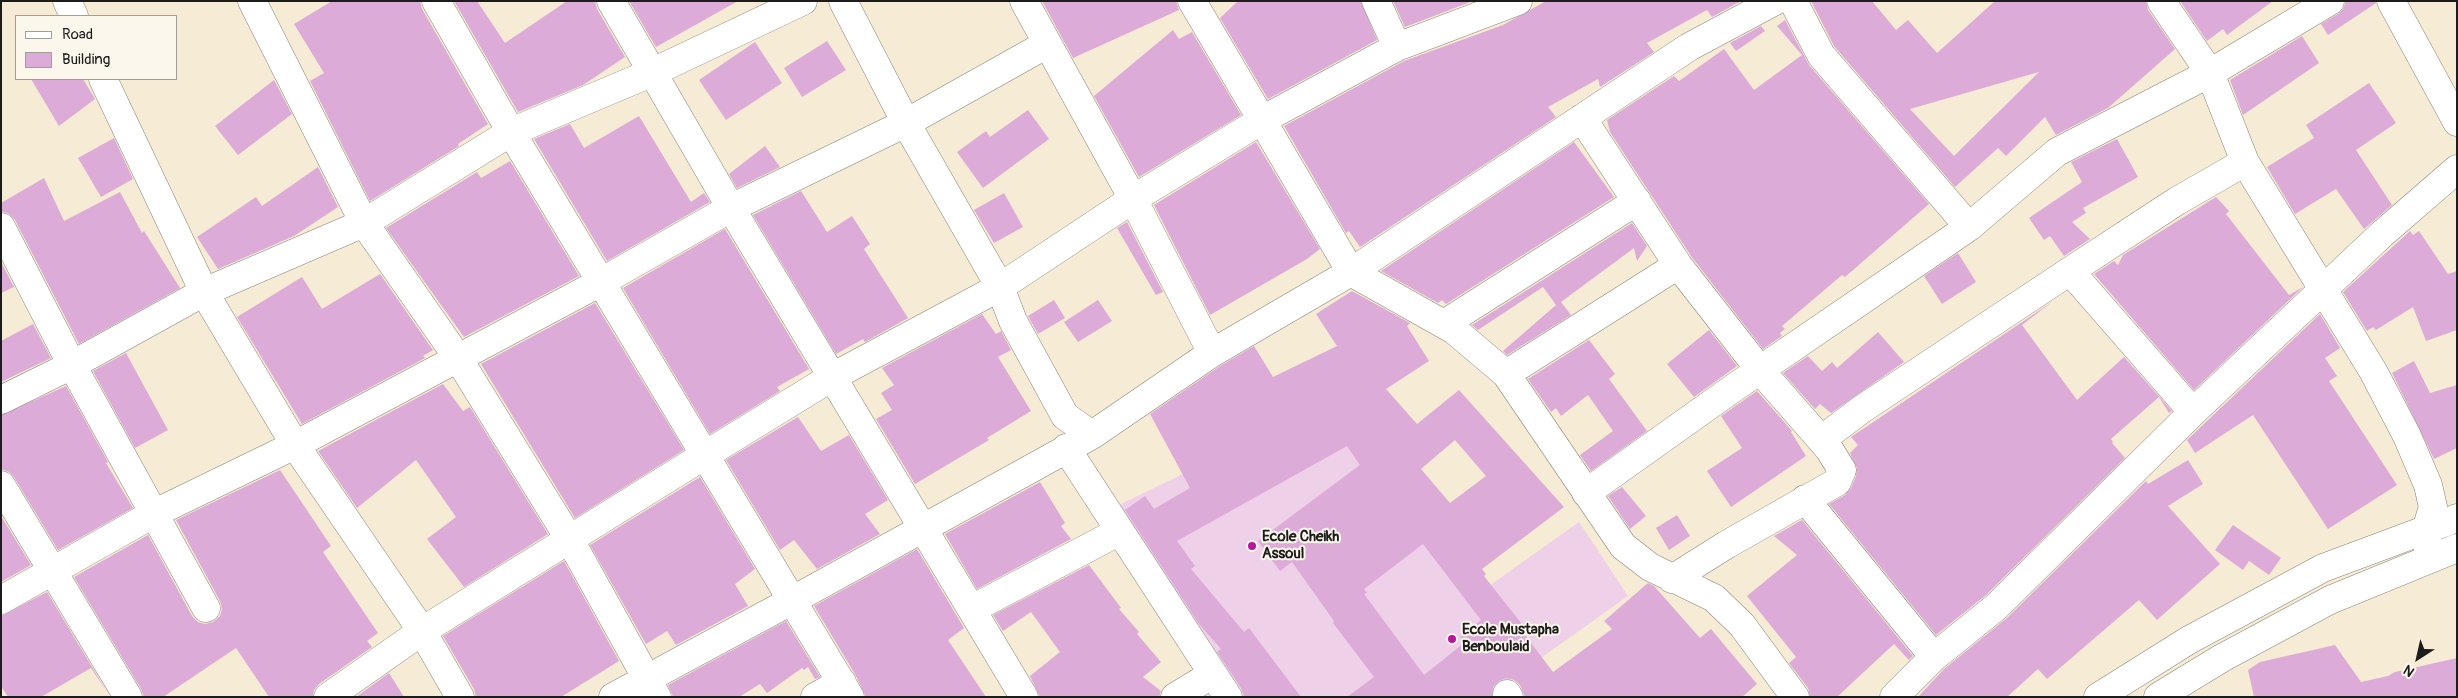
<!DOCTYPE html>
<style>
body{margin:0}
#map{position:relative;width:2458px;height:698px;overflow:hidden;background:#f6ebd5;font-family:Pangolin,sans-serif}
canvas{display:block}
.frame{position:absolute;inset:0;border:2px solid #1c1c1c;pointer-events:none}
.legend{position:absolute;left:15px;top:15px;width:162px;height:65px;box-sizing:border-box;background:#fbf7ec;border:1px solid #a29f99;margin:0;padding:6px 9px;list-style:none;font-size:15px;color:#1c1c1c}
.legend li{display:flex;align-items:center;gap:10px;height:25px}
.legend b{width:25px;border:1px solid #a29f99}
.north{position:absolute;left:2393px;top:633px;width:50px;height:50px;-webkit-text-stroke:4px #fbf7ec;paint-order:stroke;rotate:215deg;font-size:14px;font-weight:700;line-height:20px;text-align:center;color:#1c1c1c}
.north::after{content:'';display:block;margin:auto;width:18px;height:22px;background:#1c1c1c;clip-path:polygon(50% 0,100% 100%,50% 72%,0 100%)}
</style>
<div id="map">
<canvas width="2458" height="698"></canvas>
<div class="frame"></div>
<ul class="legend">
<li><b style="height:6px;background:#fff"></b>Road</li>
<li><b style="height:14px;background:#ddabd8"></b>Building</li>
</ul>
<div class="north">N</div>
</div>
<script>
const c = document.querySelector('canvas').getContext('2d');
c.lineJoin = 'round';
function fill(path, color) { c.fillStyle = color; c.fill(path, 'evenodd'); }
const toPath = rows => new Path2D(rows.map(r => 'M' + r).join(''));
function trace(path, color, width, dash) { c.strokeStyle = color; c.lineWidth = width; c.lineCap = dash ? 'butt' : 'round'; c.setLineDash(dash || []); c.stroke(path); }
function write(font, color, halo, rows, align = 'center') {
  c.font = font + ' Pangolin,sans-serif'; c.lineWidth = 4; c.setLineDash([]); c.textBaseline = 'middle'; c.strokeStyle = halo; c.fillStyle = color; for (const [text, x, y, turn = 0] of rows) {
    c.save(); c.translate(x, y); c.rotate((+turn || 0) * Math.PI / 180); c.textAlign = isNaN(turn) ? turn : align; if (halo) c.strokeText(text, 0, 0); c.fillText(text, 0, 0); c.restore();
  }
}
const built = toPath([
 [1339,398,1472,598,1579,522,1628,596,1486,697,1246,697,1119,505]
]);
const building = toPath([
 [332,1,420,1,422,9,488,124,458,144,459,146,370,201,310,81,324,73,294,24],
 [454,1,477,1,505,43,567,1,595,1,597,9,625,57,583,85,518,112],
 [629,1,738,1,656,47],
 [1042,1,1176,1,1179,10,1073,58],
 [1238,1,1361,1,1377,40,1268,99,1220,18],
 [1393,1,1473,1,1405,27],
 [1546,1,1741,1,1712,17,1707,10,1647,43,1654,52,1600,87,1598,79,1548,107,1556,117,1360,247,1349,231,1346,233,1284,126,1404,61,1503,25],
 [1811,1,1872,1,1896,30,1908,20,1937,53,1995,1,2146,1,2148,10,2175,49,2108,108,2056,135,2045,117,2006,156,1998,148,1955,187,1834,46],
 [2039,72,1954,156,1910,109],
 [2180,1,2273,1,2227,35,2223,29,2207,41],
 [2346,1,2375,1,2376,3,2328,35,2321,24,2338,14,2343,9],
 [1785,20,1809,65,1929,204,1845,277,1842,275,1782,326,1785,329,1780,333,1782,336,1763,349,1691,256,1610,132,1607,120,1674,76,1679,81,1724,49,1754,90,1802,55,1777,26],
 [1761,26,1765,31,1736,51,1730,43],
 [1173,30,1179,39,1192,32,1241,115,1139,177,1094,96],
 [2302,36,2319,63,2243,115,2230,80],
 [827,41,846,70,802,97,784,68],
 [755,42,782,83,726,120,699,80],
 [31,79,83,79,95,99,59,126],
 [274,80,292,114,238,155,215,126],
 [2369,83,2396,123,2356,150,2392,205,2364,229,2336,189,2295,214,2267,167,2314,138,2306,125],
 [1028,110,1049,139,983,188,957,152,986,131,990,137],
 [639,116,691,202,704,193,710,202,607,261,534,139,570,124,584,148],
 [114,138,133,179,101,197,78,158],
 [2117,139,2138,177,2083,208,2086,213,2072,222,2090,239,2064,256,2050,236,2044,240,2029,218,2082,182,2071,162],
 [1256,142,1320,249,1307,259,1210,315,1154,205],
 [1574,142,1614,197,1446,304,1442,300,1438,303,1381,271],
 [765,146,780,167,737,188,729,174],
 [510,161,579,276,464,337,386,228,477,172,481,178],
 [318,167,338,207,294,236,218,269,197,237,256,197,262,206],
 [44,178,64,221,120,192,142,233,144,231,180,288,79,344,15,220,9,214,1,211,1,203],
 [801,191,827,232,852,216,870,244,864,249,908,318,865,342,863,339,836,354,753,215],
 [1004,193,1023,227,994,243,974,210],
 [2216,197,2229,211,2226,214,2289,295,2303,287,2194,390,2094,274,2114,261,2118,265,2123,255],
 [1127,222,1163,292,1156,295,1117,228],
 [1632,223,1647,246,1637,261,1634,248,1561,302,1571,315,1507,355,1503,351,1556,305,1543,287,1478,330,1472,325],
 [725,229,809,369,777,387,780,391,710,434,623,288],
 [2410,231,2413,235,2419,231,2448,274,2457,271,2457,330,2426,341,2413,307,2376,330,2373,327,2367,331,2343,292],
 [1958,253,1976,282,1942,304,1924,276],
 [1,262,14,287,1,293],
 [380,274,433,350,423,356,425,358,302,424,237,317,302,277,322,309],
 [1352,291,1410,323,1407,326,1429,361,1386,389,1417,424,1459,390,1564,507,1482,569,1486,574,1484,576,1525,628,1522,631,1553,672,1612,629,1604,621,1648,583,1654,586,1700,638,1711,629,1757,684,1742,697,1525,697,1520,685,1514,680,1506,678,1499,681,1493,687,1492,697,1347,697,1374,677,1333,623,1334,621,1292,562,1280,571,1258,541,1360,465,1347,446,1177,541,1195,566,1191,569,1244,632,1249,628,1301,697,1244,697,1241,688,1217,652,1221,649,1199,624,1125,510,1145,496,1154,509,1190,488,1150,414,1220,366,1254,346,1273,377,1337,346,1316,314],
 [1455,440,1486,476,1450,503,1421,469],
 [1423,544,1481,620,1460,637,1464,643,1424,675,1364,594,1367,593,1364,589],
 [1054,300,1065,318,1038,334,1028,316],
 [1098,300,1112,321,1078,342,1064,322],
 [2052,302,2022,325,2077,400,2124,357,2172,411,2169,413,2159,397,2111,439,2113,442,2112,443,2125,458,1986,595,1936,635,1829,504,1845,495,1851,488,1856,476,1857,468,1850,453,1858,445,1851,437],
 [595,303,684,450,575,518,481,364],
 [982,314,996,334,1001,331,1011,350,998,357,1031,411,987,438,989,440,915,484,876,419,892,410,881,393,894,385,882,368],
 [2320,314,2340,348,2325,358,2337,376,2329,381,2397,485,2328,529,2253,415,2195,453,2187,440],
 [33,324,51,358,1,382,1,341],
 [1709,330,1737,366,1694,397,1667,364],
 [1878,332,1904,362,1831,413,1820,404,1815,409,1783,373,1808,356,1822,371,1832,362,1837,368],
 [1589,340,1615,374,1609,379,1647,431,1591,471,1580,455,1613,431,1588,395,1561,416,1556,408,1551,412,1528,379],
 [126,353,168,430,135,448,93,371],
 [2414,361,2430,393,2457,385,2457,448,2434,459,2392,373],
 [443,384,463,411,470,407,548,534,464,587,427,539,456,517,416,460,357,508,318,451],
 [66,386,108,462,106,463,133,508,58,550,14,477,9,472,1,469,1,415],
 [1757,391,1792,431,1791,432,1806,456,1731,507,1707,471,1742,448,1721,416],
 [798,417,821,451,849,435,888,500,865,514,880,534,817,569,794,540,780,550,726,460],
 [2188,460,2203,484,2168,506,2220,564,2157,620,2139,600,2047,679,2038,669,2007,697,1918,697,1944,669,2007,618,2146,481,2148,484],
 [280,470,331,546,323,552,378,633,367,641,372,647,319,684,314,690,313,697,269,697,236,648,163,697,144,697,141,689,74,577,148,535,192,616,198,622,205,624,213,622,220,616,222,609,220,601,176,520],
 [700,477,755,569,735,584,748,606,676,645,667,631,646,644,590,545],
 [1040,482,1065,523,1061,526,1071,539,977,589,945,534],
 [1622,487,1646,516,1630,529,1608,496],
 [1677,515,1690,536,1669,550,1656,528],
 [1,516,31,565,1,582],
 [1802,520,1913,656,1909,660,1894,644,1837,697,1810,697,1808,688,1789,663,1796,657,1747,596,1797,555,1774,536],
 [2233,525,2281,558,2269,575,2249,561,2243,570,2215,550],
 [917,549,964,628,948,640,986,697,866,697,855,674,814,606],
 [564,561,619,661,561,697,476,697,474,689,443,636],
 [1089,565,1121,608,1119,609,1139,632,1137,634,1161,662,1143,677,1161,691,1159,697,1040,697,1030,676,1060,652,1031,612,1003,631,993,615],
 [47,592,107,692,91,668,41,697,8,697,1,686,1,616],
 [786,621,820,677,815,679,808,667,804,670,802,668,767,693,760,684,739,697,673,697,668,685],
 [2335,645,2361,682,2388,676,2395,672,2457,658,2457,697,2254,697,2248,670,2260,662],
 [389,673,404,697,356,697]
]);
const minor = toPath([
 [67,1,74,16],
 [252,1,364,223,458,358,570,540,657,697],
 [436,1,511,132,850,697],
 [611,1,731,208,1024,697],
 [843,1,906,123,1000,287,1013,321,1065,416,1092,435],
 [1024,1,1133,199,1212,353],
 [1192,1,1351,272,1454,330,1506,374,1623,546,1650,567,1714,598,1742,625,1795,697],
 [1376,1,1397,47],
 [1793,1,1821,55,1969,227],
 [2161,1,2210,73,2245,162,2373,371,2407,436,2428,485,2433,507,2426,530,2429,559],
 [2391,1,2457,122],
 [103,79,204,292,295,445,422,631,460,697],
 [1582,118,1678,265,1760,370,1829,449,1842,470,1837,482,1726,545,1672,579],
 [1,227,72,365,206,608],
 [2070,271,2193,412],
 [1444,324,1637,201],
 [1506,374,1678,265],
 [1,400,72,365,204,292,364,223,511,132,651,73,803,1],
 [1821,440,1862,409,2070,271,2177,201,2245,162],
 [1066,448,1228,697],
 [1,485,128,697],
 [1586,493,1735,387,1969,227,2057,152,2210,73,2330,1],
 [1805,499,1934,657],
 [1,600,153,514,295,445,601,282,731,208,906,123,1047,44],
 [972,609,1120,531],
 [1507,694,1509,697],
 [328,697,422,631,705,455,832,377,1000,287,1133,199,1262,120,1397,47,1518,1],
 [613,697,793,600,1092,435,1212,353,1351,272,1689,47,1775,1],
 [815,697,842,682],
 [1175,697,1213,674],
 [1894,697,1934,657,1996,607,2193,412,2382,234,2457,169]
]);
const major = toPath([
 [2098,697,2189,640,2323,568,2457,518],
 [2158,697,2222,658,2330,600,2457,548]
]);
const markers = [
 [1252,546,5,"#b5179e"],
 [1452,639,5,"#b5179e"]
];
const poiNames = [
 ["Ecole Cheikh",1262,537],
 ["Assoul",1262,554],
 ["Ecole Mustapha",1462,630],
 ["Benboulaid",1462,647]
];
fill(built, '#eed0e8');
fill(building, '#ddabd8');
trace(minor, '#898478', 29);
trace(major, '#898478', 29);
trace(minor, '#fff', 28);
trace(major, '#fff', 28);
for (const [x, y, r, color] of markers) { const dot = new Path2D(); dot.arc(x, y, r, 0, 2 * Math.PI); c.fillStyle = color; c.fill(dot); trace(dot, '#fbf7ec', 2); }
write('bold 15px', '#1c1c1c', '#fbf7ec', poiNames, 'left');
</script>
